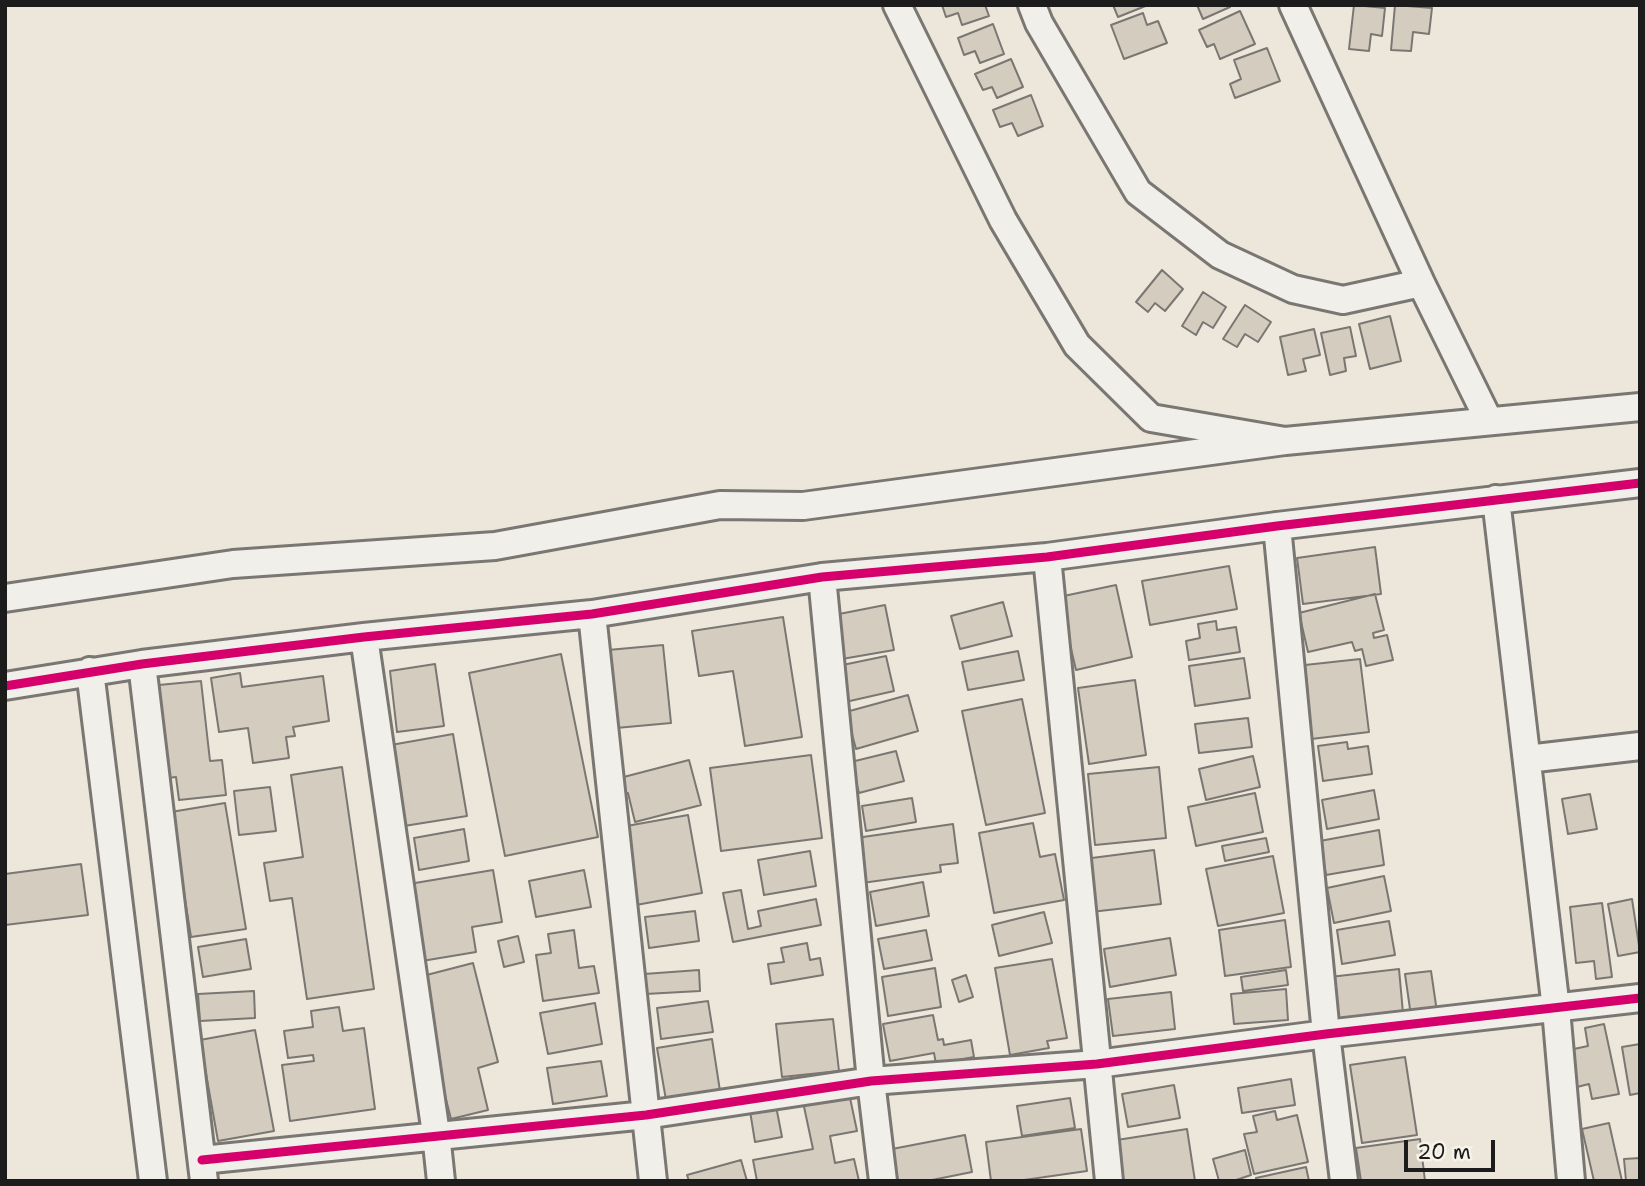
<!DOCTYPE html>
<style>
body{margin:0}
#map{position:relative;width:1645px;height:1186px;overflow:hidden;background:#ede6db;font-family:"Shantell Sans",sans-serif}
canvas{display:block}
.frame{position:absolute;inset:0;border:7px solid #1c1c1c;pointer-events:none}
.scale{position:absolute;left:1404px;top:1140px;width:91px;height:32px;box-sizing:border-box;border:4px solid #1c1c1c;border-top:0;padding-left:9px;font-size:21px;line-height:24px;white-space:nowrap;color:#1c1c1c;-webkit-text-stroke:5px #f7f3e8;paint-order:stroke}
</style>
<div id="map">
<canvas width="1645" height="1186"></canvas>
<div class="frame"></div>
<div class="scale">20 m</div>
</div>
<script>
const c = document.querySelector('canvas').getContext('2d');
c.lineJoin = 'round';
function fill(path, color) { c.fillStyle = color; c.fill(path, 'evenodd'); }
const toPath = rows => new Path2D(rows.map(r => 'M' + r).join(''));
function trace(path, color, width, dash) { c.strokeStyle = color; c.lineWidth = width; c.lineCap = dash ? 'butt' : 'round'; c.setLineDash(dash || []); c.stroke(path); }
const building = toPath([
 [942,5,985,5,989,16,962,25,958,13,946,17,942,5],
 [1113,5,1148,5,1118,17,1113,5],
 [1197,5,1229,5,1230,7,1203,19,1197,5],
 [1354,5,1385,8,1382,36,1371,34,1369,51,1349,49,1354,5],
 [1395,5,1432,8,1429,34,1413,32,1411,51,1391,50,1395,5],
 [1240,11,1255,44,1220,59,1214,44,1207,47,1199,30,1240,11],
 [1143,13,1147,25,1158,21,1167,43,1124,59,1111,25,1143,13],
 [993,24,1004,54,980,63,975,51,964,55,958,38,993,24],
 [1267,48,1280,81,1235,98,1230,84,1241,79,1234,60,1267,48],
 [1011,59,1023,87,997,98,992,87,983,90,975,74,1011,59],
 [1031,95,1043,126,1018,136,1012,123,1000,127,993,110,1031,95],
 [1162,270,1183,289,1165,311,1155,303,1148,312,1136,302,1162,270],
 [1203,292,1226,307,1213,328,1203,322,1196,335,1182,326,1203,292],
 [1245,305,1271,322,1258,342,1245,334,1237,347,1223,339,1245,305],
 [1390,316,1401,361,1370,369,1359,324,1390,316],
 [1350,327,1356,356,1344,358,1346,371,1330,375,1321,333,1350,327],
 [1314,329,1320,355,1303,359,1306,371,1288,375,1280,337,1314,329],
 [1375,547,1381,594,1303,604,1297,558,1375,547],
 [1229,566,1237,609,1150,625,1142,581,1229,566],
 [1116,585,1132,657,1076,670,1059,597,1116,585],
 [1375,594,1384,630,1373,633,1374,638,1387,635,1393,660,1366,666,1362,649,1355,651,1352,642,1308,652,1299,613,1375,594],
 [1003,602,1012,636,960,649,951,616,1003,602],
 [885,605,894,650,842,659,834,615,885,605],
 [783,617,802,737,745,746,733,671,699,676,692,631,783,617],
 [1216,621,1217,630,1236,627,1240,652,1189,660,1186,641,1200,638,1198,624,1216,621],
 [663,645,671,723,616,728,608,650,663,645],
 [1018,651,1024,680,968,690,962,662,1018,651],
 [561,654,598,837,505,856,469,673,561,654],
 [886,656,894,691,841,703,833,667,886,656],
 [1244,658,1250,698,1195,706,1189,666,1244,658],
 [1360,659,1369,732,1303,740,1298,695,1308,694,1305,665,1360,659],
 [435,664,444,726,397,732,390,671,435,664],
 [240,673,242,687,323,676,329,721,293,727,295,736,286,737,289,758,253,763,248,728,219,732,211,678,240,673],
 [1135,680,1146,755,1089,764,1078,688,1135,680],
 [201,681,210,761,222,760,226,795,179,800,176,777,158,779,148,686,201,681],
 [908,695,918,731,856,749,846,712,908,695],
 [1022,699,1045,813,986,825,962,711,1022,699],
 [1248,718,1252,747,1199,753,1195,724,1248,718],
 [453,734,467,816,404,826,391,745,453,734],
 [1347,742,1348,749,1368,746,1372,774,1323,781,1318,746,1347,742],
 [896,751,904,781,859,793,851,762,896,751],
 [811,755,822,838,721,851,710,768,811,755],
 [1253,756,1260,787,1206,800,1199,769,1253,756],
 [689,760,701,805,635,822,628,793,620,795,616,779,689,760],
 [342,767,374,989,307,999,292,898,270,901,264,863,303,857,291,775,342,767],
 [1159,767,1166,838,1095,845,1088,774,1159,767],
 [270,787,276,831,239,835,234,791,270,787],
 [1374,790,1379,819,1327,829,1322,800,1374,790],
 [1255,793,1263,832,1196,846,1188,807,1255,793],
 [1590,794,1597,829,1568,834,1562,799,1590,794],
 [912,798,916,822,866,831,862,806,912,798],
 [225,803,246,929,191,937,171,812,225,803],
 [688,815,702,893,636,905,621,827,688,815],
 [1033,823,1040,857,1055,854,1064,900,994,913,979,833,1033,823],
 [953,824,958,863,940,865,941,872,862,883,856,838,953,824],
 [464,829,469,861,419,870,414,838,464,829],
 [1379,830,1384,865,1326,875,1320,841,1379,830],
 [1266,838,1269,852,1225,861,1222,846,1266,838],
 [1154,850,1161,904,1091,912,1084,859,1154,850],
 [810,851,816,886,764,895,758,860,810,851],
 [1273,856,1284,913,1218,926,1206,869,1273,856],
 [81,864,88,915,5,925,5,874,81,864],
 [493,870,502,922,472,927,476,952,422,961,409,884,493,870],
 [584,870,591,907,536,917,529,881,584,870],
 [1384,876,1391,911,1334,923,1327,888,1384,876],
 [923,882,929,916,876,926,870,892,923,882],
 [741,890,748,929,761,926,758,911,816,899,821,925,733,942,723,893,741,890],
 [1632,899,1640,952,1618,956,1608,904,1632,899],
 [1602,903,1612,977,1596,979,1594,961,1576,963,1570,907,1602,903],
 [695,911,699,941,649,948,645,917,695,911],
 [1044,912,1052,943,999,956,992,925,1044,912],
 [1285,920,1291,967,1225,976,1219,930,1285,920],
 [1389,921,1395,955,1342,964,1337,930,1389,921],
 [574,930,579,968,594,966,599,993,543,1001,536,955,551,953,548,934,574,930],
 [926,930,932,960,884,969,878,939,926,930],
 [518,936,524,962,504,967,498,941,518,936],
 [1170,938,1176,975,1110,987,1104,949,1170,938],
 [246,939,251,969,203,977,198,947,246,939],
 [807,943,810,960,820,958,823,975,771,984,768,964,784,962,781,948,807,943],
 [1052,959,1067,1038,1047,1041,1049,1048,1010,1055,995,968,1052,959],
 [473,963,498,1062,478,1068,488,1110,451,1119,415,978,473,963],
 [935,968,941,1007,888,1016,882,977,935,968],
 [1399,969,1403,1013,1335,1021,1330,977,1399,969],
 [699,970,700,991,645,994,644,974,699,970],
 [1286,970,1288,985,1243,991,1241,977,1286,970],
 [1431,971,1437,1012,1411,1016,1405,974,1431,971],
 [966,975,973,997,959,1002,952,980,966,975],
 [1286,989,1288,1020,1234,1024,1231,994,1286,989],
 [254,991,255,1018,200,1021,198,994,254,991],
 [1171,992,1175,1029,1113,1036,1108,999,1171,992],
 [708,1001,713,1032,661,1039,657,1008,708,1001],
 [595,1003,602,1044,548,1054,540,1013,595,1003],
 [339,1007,343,1031,364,1028,375,1109,290,1121,282,1065,314,1061,313,1055,288,1058,284,1031,313,1027,311,1011,339,1007],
 [933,1015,938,1040,943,1039,944,1045,971,1040,974,1057,936,1064,934,1053,890,1061,883,1024,933,1015],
 [833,1019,839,1071,782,1077,776,1024,833,1019],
 [1604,1024,1619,1094,1592,1099,1589,1084,1577,1087,1569,1050,1588,1046,1585,1028,1604,1024],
 [255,1030,274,1131,218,1141,200,1040,255,1030],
 [712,1039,720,1091,666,1100,657,1048,712,1039],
 [1640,1044,1640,1093,1630,1095,1622,1047,1640,1044],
 [1405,1057,1417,1135,1362,1143,1350,1065,1405,1057],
 [601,1061,607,1096,553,1104,547,1068,601,1061],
 [1291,1079,1295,1105,1242,1113,1238,1088,1291,1079],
 [1174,1085,1180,1118,1128,1127,1122,1094,1174,1085],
 [849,1093,857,1131,830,1136,835,1163,854,1159,859,1181,757,1181,753,1160,813,1149,803,1102,849,1093],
 [1070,1098,1075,1128,1022,1136,1017,1106,1070,1098],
 [776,1106,782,1137,755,1142,750,1111,776,1106],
 [1275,1111,1277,1120,1297,1115,1308,1162,1254,1174,1244,1134,1257,1132,1253,1116,1275,1111],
 [1609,1123,1622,1181,1594,1181,1582,1129,1609,1123],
 [1081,1129,1087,1171,1017,1181,991,1181,986,1142,1081,1129],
 [1187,1129,1195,1181,1123,1181,1117,1140,1187,1129],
 [965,1135,972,1172,927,1181,898,1181,892,1149,965,1135],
 [1420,1139,1425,1181,1361,1181,1356,1148,1420,1139],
 [1245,1150,1251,1175,1233,1181,1219,1181,1213,1159,1245,1150],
 [1640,1158,1640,1181,1626,1181,1624,1159,1640,1158],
 [741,1160,747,1181,689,1181,687,1175,741,1160],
 [1306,1167,1309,1181,1256,1181,1256,1178,1306,1167]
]);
const street = toPath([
 [897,5,1003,220,1077,345,1151,418,1285,441,1640,407],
 [1032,5,1039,23,1138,192,1220,255,1293,289,1343,300,1421,283],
 [1293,5,1421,283,1489,421],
 [1496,499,1556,1009,1571,1181],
 [1277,526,1326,1034,1344,1181],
 [1047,557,1109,1181],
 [822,577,871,1081,883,1181],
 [5,598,233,564,495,546,720,505,803,506,1285,441],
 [592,614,653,1181],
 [364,637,436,1134,441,1181],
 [142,664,204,1181],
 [90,671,153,1181],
 [5,686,142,664,364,637,592,614,822,577,1047,557,1277,526,1640,483],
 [1527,759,1640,746],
 [202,1160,646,1115,871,1081,1097,1064,1326,1034,1640,998]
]);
const cycleway = toPath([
 [5,686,142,664,364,637,592,614,822,577,1047,557,1277,526,1640,483],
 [202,1160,646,1115,871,1081,1097,1064,1326,1034,1640,998]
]);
fill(building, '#d5ccc0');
trace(building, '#7a7772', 2);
trace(street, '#7a7772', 32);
trace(street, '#f1efea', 26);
trace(cycleway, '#d6006c', 9);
</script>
